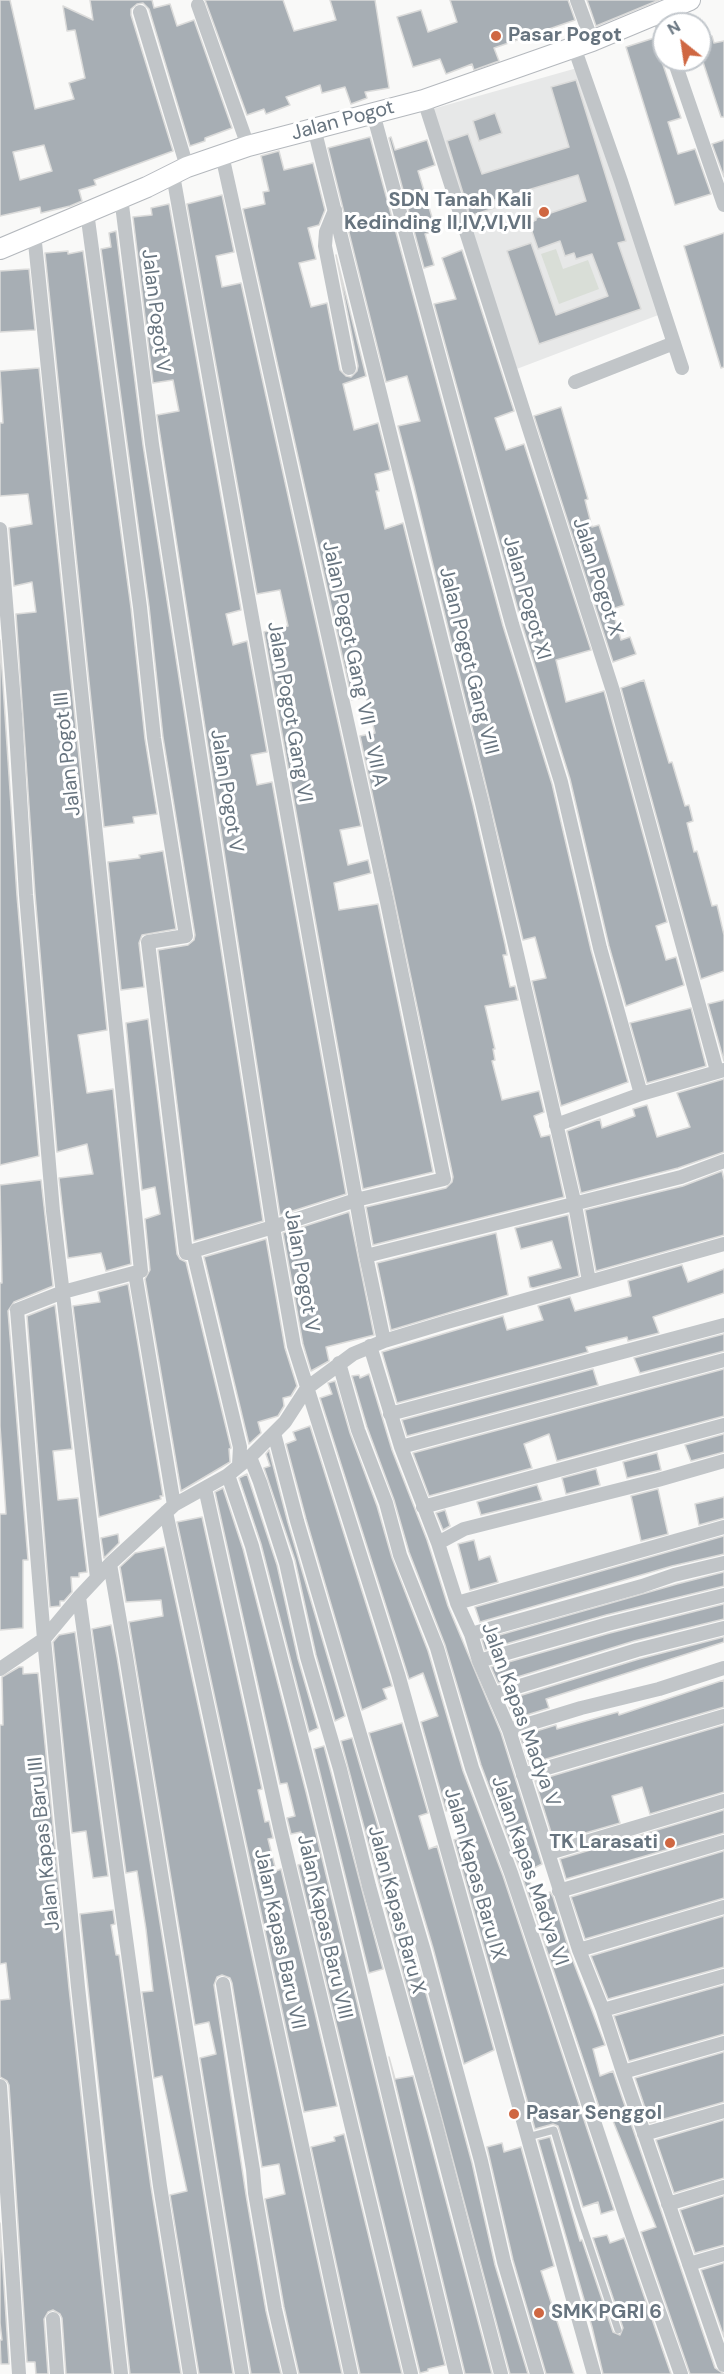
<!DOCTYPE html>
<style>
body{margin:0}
#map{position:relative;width:724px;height:2374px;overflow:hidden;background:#f9f9f8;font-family:"DM Sans",sans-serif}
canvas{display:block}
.north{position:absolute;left:652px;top:12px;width:60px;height:60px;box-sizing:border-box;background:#fff;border:2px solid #c2c7cc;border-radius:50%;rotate:330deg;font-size:16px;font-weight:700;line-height:24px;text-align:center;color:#67747f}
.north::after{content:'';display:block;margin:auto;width:21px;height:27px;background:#cf6742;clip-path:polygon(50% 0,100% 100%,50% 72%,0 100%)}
</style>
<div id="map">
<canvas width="724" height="2374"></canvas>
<div class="north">N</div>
</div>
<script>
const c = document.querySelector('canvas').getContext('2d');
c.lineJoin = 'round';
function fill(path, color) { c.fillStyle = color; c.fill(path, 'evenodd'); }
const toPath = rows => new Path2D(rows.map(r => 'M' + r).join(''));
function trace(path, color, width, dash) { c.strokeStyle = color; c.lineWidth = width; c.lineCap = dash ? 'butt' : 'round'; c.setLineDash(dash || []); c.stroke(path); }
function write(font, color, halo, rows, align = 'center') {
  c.font = font + ' "DM Sans",sans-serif'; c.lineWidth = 6; c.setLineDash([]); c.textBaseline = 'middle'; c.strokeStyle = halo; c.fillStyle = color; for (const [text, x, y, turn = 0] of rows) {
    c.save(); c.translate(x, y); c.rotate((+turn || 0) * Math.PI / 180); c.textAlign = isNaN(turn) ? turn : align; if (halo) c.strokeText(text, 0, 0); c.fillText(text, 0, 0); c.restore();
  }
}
const built = toPath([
 [577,68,661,314,514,370,429,110]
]);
const green = toPath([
 [556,249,563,269,588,260,599,289,559,304,541,254]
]);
const building = toPath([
 [0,0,10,0,35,109,74,99,69,83,85,78,75,30,67,31,63,6,93,20,90,0,152,0,154,8,170,4,177,26,194,20,232,128,205,138,205,141,190,146,149,9,143,3,137,4,131,9,131,15,173,151,94,180,96,185,79,190,82,201,70,206,41,213,40,207,0,216,0,0],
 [44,145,52,171,20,180,13,152,44,145],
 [205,0,283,0,294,31,336,20,330,0,375,0,389,88,365,92,367,98,351,104,345,87,322,93,320,85,286,97,290,105,266,114,264,109,247,115,205,0],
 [450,0,568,0,575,20,494,48,499,61,474,70,472,64,446,74,440,59,413,67,397,17,421,10,428,32,457,22,450,0],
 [587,0,659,0,596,26,587,0],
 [712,36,714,43,724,41,724,117,721,117,702,59,700,60,700,40,712,36],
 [654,38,681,118,668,122,678,154,695,149,711,194,675,205,626,47,654,38],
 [576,80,626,241,618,243,641,309,539,344,507,251,531,243,556,315,608,296,592,254,576,259,574,253,565,256,560,241,538,249,529,223,536,220,536,218,586,201,578,175,491,201,494,208,470,216,447,141,468,134,482,174,569,147,551,87,576,80],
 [495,113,502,133,479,141,473,121,495,113],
 [370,137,503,626,552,784,591,950,628,1082,561,1106,532,981,546,978,535,937,523,940,414,486,398,426,420,421,407,376,386,382,328,148,370,137],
 [391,137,395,150,427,140,435,165,418,171,434,224,432,224,434,231,425,234,434,265,424,268,389,138,391,137],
 [724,140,724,177,712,144,724,140],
 [279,151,284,170,313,163,325,210,319,225,308,228,316,259,299,263,311,307,327,303,340,370,346,376,351,377,357,371,358,366,336,255,366,376,343,384,354,430,378,423,390,470,375,474,379,491,376,491,385,529,403,523,473,805,505,944,507,955,503,955,510,987,515,986,518,1000,485,1006,495,1049,493,1049,495,1060,492,1061,502,1100,539,1091,544,1112,534,1116,541,1137,550,1135,564,1197,373,1245,366,1207,446,1188,452,1182,453,1177,360,736,375,733,366,697,352,700,243,209,265,204,263,192,269,191,261,156,279,151],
 [222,195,234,252,216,256,222,287,241,283,361,826,340,830,348,865,368,860,371,873,334,883,339,910,378,904,433,1172,363,1189,264,632,288,626,280,590,257,594,187,204,222,195],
 [169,204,241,610,226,614,233,645,247,641,267,752,251,755,257,785,272,782,346,1194,280,1215,157,415,179,411,173,380,153,383,133,217,152,215,151,208,169,204],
 [116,231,143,445,263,1221,194,1241,158,950,188,945,194,940,195,935,163,737,149,606,101,249,111,247,109,233,116,231],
 [724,233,724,367,721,368,684,246,724,233],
 [462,250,514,411,495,418,506,450,524,444,591,650,556,660,566,702,604,691,667,922,656,926,666,960,676,957,684,985,626,1006,609,946,570,779,521,621,434,304,456,299,442,258,462,250],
 [68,251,68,254,83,251,131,608,145,739,157,814,133,817,134,823,104,827,45,253,68,251],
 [29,269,35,330,0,332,0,271,29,269],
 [39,368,107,1030,78,1035,87,1093,113,1089,131,1264,106,1271,101,1253,68,1258,59,1178,93,1174,87,1144,57,1152,35,894,16,614,36,612,32,582,14,586,9,528,32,524,28,494,0,496,0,423,3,423,0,371,39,368],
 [561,407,588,499,585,500,592,527,599,525,624,605,612,609,621,640,630,637,636,654,613,662,534,416,561,407],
 [0,640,17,896,39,1156,0,1165,0,640],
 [644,680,669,763,672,762,685,806,689,805,693,821,687,823,694,852,697,851,712,906,717,905,724,935,724,971,701,979,621,688,644,680],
 [163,851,176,929,142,935,139,943,144,987,121,990,108,862,140,858,139,855,163,851],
 [724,1000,724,1061,708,1004,724,1000],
 [691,1008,706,1066,647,1083,630,1023,691,1008],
 [148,1019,177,1254,180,1259,186,1262,231,1448,229,1449,230,1462,181,1491,145,1279,150,1270,145,1219,160,1214,155,1187,142,1190,126,1023,148,1019],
 [724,1079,724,1152,678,1168,581,1193,567,1131,600,1119,602,1128,635,1116,633,1109,647,1105,657,1137,690,1127,677,1093,724,1079],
 [722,1171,724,1180,724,1235,596,1271,585,1210,683,1186,722,1171],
 [41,1180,53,1286,14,1302,8,1311,28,1560,23,1560,23,1628,0,1630,0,1514,6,1514,0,1426,0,1283,2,1283,0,1185,41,1180],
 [349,1212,374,1335,326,1347,329,1361,311,1371,303,1344,283,1233,349,1212],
 [568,1215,579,1276,533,1288,530,1287,528,1277,561,1268,552,1241,521,1249,515,1228,568,1215],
 [496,1233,508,1295,391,1330,377,1263,496,1233],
 [266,1239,285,1348,297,1386,291,1396,283,1398,284,1406,278,1416,258,1422,261,1433,249,1444,204,1257,266,1239],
 [682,1265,688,1282,724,1269,724,1293,653,1317,659,1333,628,1341,627,1337,586,1347,588,1352,397,1403,382,1352,503,1316,507,1330,543,1320,538,1306,570,1297,575,1311,631,1296,628,1281,682,1265],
 [128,1284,163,1496,160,1496,161,1499,99,1517,73,1306,100,1302,98,1292,128,1284],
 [55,1305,72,1449,53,1451,58,1500,78,1498,87,1572,79,1573,79,1577,71,1577,72,1592,64,1601,60,1601,60,1606,50,1607,27,1316,55,1305],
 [724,1334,724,1351,640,1373,634,1358,724,1334],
 [593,1369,598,1385,407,1436,402,1420,593,1369],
 [724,1369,724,1416,557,1461,549,1434,524,1444,532,1468,429,1496,413,1453,724,1369],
 [369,1374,392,1450,427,1540,448,1606,501,1733,542,1864,526,1872,537,1899,550,1892,553,1897,570,1953,605,2045,593,2049,600,2076,613,2071,715,2368,724,2374,690,2374,641,2232,656,2227,611,2116,603,2119,520,1870,481,1765,445,1645,409,1552,394,1500,367,1427,352,1376,359,1375,360,1378,369,1374],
 [335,1381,350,1433,377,1506,392,1558,428,1651,463,1771,503,1876,614,2210,601,2214,598,2202,583,2207,558,2126,553,2124,535,2129,454,1840,458,1839,448,1810,446,1811,421,1722,438,1716,423,1673,409,1679,320,1398,332,1394,328,1383,335,1381],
 [310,1426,392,1686,383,1689,387,1699,362,1710,306,1519,286,1444,296,1440,293,1432,310,1426],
 [724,1434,724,1452,691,1461,685,1445,724,1434],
 [269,1450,288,1523,345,1716,335,1721,316,1655,295,1560,264,1468,270,1466,266,1454,269,1450],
 [657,1453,661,1470,627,1478,623,1462,657,1453],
 [596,1469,600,1485,566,1494,562,1478,596,1469],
 [247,1474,277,1565,298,1659,318,1728,309,1732,261,1544,239,1478,247,1474],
 [537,1485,542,1500,481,1515,477,1502,537,1485],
 [223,1488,243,1549,306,1792,445,2365,428,2369,428,2371,420,2373,298,1865,307,1863,301,1832,291,1834,287,1818,295,1816,287,1783,280,1784,215,1492,223,1488],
 [658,1489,668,1534,641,1541,631,1496,658,1489],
 [724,1497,724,1518,699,1525,695,1504,724,1497],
 [445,1510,450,1526,443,1530,436,1513,445,1510],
 [202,1517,262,1789,258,1790,265,1822,269,1821,273,1838,268,1839,276,1871,281,1869,337,2106,304,2112,177,1522,202,1517],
 [118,1534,119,1543,104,1558,101,1538,118,1534],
 [724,1536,724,1554,672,1566,480,1622,475,1607,724,1536],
 [474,1540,479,1560,490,1556,498,1582,470,1590,458,1544,474,1540],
 [164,1547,342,2374,299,2374,284,2307,265,2199,285,2194,279,2164,262,2167,232,1983,230,1978,222,1975,217,1977,214,1985,246,2195,266,2311,281,2374,251,2374,200,2058,216,2054,209,2022,195,2025,129,1622,163,1616,161,1600,126,1602,120,1567,135,1553,164,1547],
 [724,1572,724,1586,606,1615,485,1650,482,1640,677,1584,724,1572],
 [724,1604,724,1619,634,1641,498,1683,491,1667,610,1633,724,1604],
 [111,1625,117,1657,233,2374,199,2374,170,2195,187,2191,162,2076,154,2078,142,1992,153,1991,146,1929,137,1871,126,1873,92,1629,111,1625],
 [75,1632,108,1876,93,1878,86,1831,72,1833,53,1642,59,1635,75,1632],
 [724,1637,724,1642,546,1699,549,1708,514,1719,506,1700,639,1659,724,1637],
 [19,1667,23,1667,23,1674,38,1673,69,1988,112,2374,66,2374,62,2318,60,2314,53,2310,48,2312,44,2319,48,2374,36,2374,35,2362,27,2362,9,2085,7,2081,0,2077,0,2000,10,1999,6,1963,0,1964,0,1725,3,1725,2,1677,19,1667],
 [724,1680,724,1707,529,1764,520,1736,556,1725,557,1729,618,1712,619,1715,724,1680],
 [402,1723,428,1813,419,1816,429,1849,437,1846,494,2050,464,2064,433,1948,369,1733,402,1723],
 [724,1725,724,1792,650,1814,642,1787,612,1796,620,1823,554,1842,535,1781,724,1725],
 [352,1738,415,1953,472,2163,495,2265,528,2374,510,2374,341,1741,352,1738],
 [324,1746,383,1969,369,1973,314,1749,324,1746],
 [724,1810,724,1833,566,1879,560,1859,724,1810],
 [724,1851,724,1898,585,1939,571,1897,724,1851],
 [113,1910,115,1924,111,1925,116,1955,119,1955,151,2187,181,2374,130,2374,80,1914,113,1910],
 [724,1916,724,1967,608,1999,591,1956,724,1916],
 [724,1985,724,2034,629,2061,614,2016,724,1985],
 [724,2052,724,2102,650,2123,635,2078,724,2052],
 [389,2057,395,2079,413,2076,492,2374,465,2374,389,2057],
 [724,2120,724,2178,674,2193,656,2140,724,2120],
 [344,2134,402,2374,360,2374,311,2147,335,2141,334,2137,344,2134],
 [550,2137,580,2241,582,2240,613,2332,620,2335,623,2328,593,2238,607,2235,610,2243,624,2238,671,2374,603,2374,592,2327,538,2140,550,2137],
 [502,2143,504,2152,521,2147,554,2266,541,2271,574,2374,546,2374,513,2260,487,2147,502,2143],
 [724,2196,724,2245,695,2253,680,2210,724,2196],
 [0,2223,9,2364,1,2364,0,2340,2,2340,0,2323,0,2223],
 [724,2263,724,2337,701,2270,724,2263]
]);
const lane = toPath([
 [528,2137,554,2130,578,2211,618,2330]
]);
const street = toPath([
 [577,0,592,41],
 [198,5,248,146],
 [140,12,187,167],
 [658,14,664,31],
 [574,47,621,181,682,368],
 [674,60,724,205],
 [424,100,613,691,717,1071],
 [373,113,512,624,561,782,600,948,641,1094],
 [314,128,482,803,575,1205,589,1281],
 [173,175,366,1256],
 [121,197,152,444,273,1227,294,1346,398,1674,594,2374],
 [335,210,326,232,325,246,349,368],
 [87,212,140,607,154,738,186,936,148,942,186,1253,273,1227,356,1200,444,1179,387,902,222,155],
 [34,233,141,1271,63,1292,17,1310,44,1639,78,1987,121,2374],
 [575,382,674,343],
 [0,529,15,714,26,895,53,1211,97,1578],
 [556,1125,641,1094,724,1070],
 [193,1251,240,1447,239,1465],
 [135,1273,174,1505],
 [384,1341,366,1256,681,1177,724,1161],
 [370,1346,401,1447,438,1543,457,1603,471,1634,479,1661,509,1730,579,1950,603,2010,623,2072,724,2365],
 [339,1363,358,1430,386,1503,400,1555,437,1648,472,1768,511,1873,626,2217,681,2374],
 [390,1414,724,1325],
 [274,1433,297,1521,424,1951,481,2161,504,2262,537,2374],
 [401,1447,724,1360],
 [250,1457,260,1482,286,1563,307,1657,340,1769,369,1886,435,2122,501,2374],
 [228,1475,252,1546,315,1790,456,2374],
 [205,1488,280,1828,411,2374],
 [423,1507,724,1425],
 [166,1512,351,2374],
 [438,1543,464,1529,658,1480,724,1461],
 [110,1564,126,1656,242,2374],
 [79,1597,160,2186,190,2374],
 [457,1603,724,1527],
 [471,1634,642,1586,674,1575,724,1563],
 [479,1661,608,1624,724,1595],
 [0,1669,44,1639,79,1597,110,1564,174,1505,228,1475,250,1457,285,1422,307,1388,353,1354,384,1341,447,1322,724,1244],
 [494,1694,637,1650,724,1628],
 [509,1730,581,1708,659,1689,724,1668],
 [523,1775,724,1716],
 [549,1853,724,1801],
 [559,1891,724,1842],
 [579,1950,724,1907],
 [223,1984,253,2170,255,2193,275,2309,290,2374],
 [603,2010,724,1976],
 [623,2072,724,2043],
 [0,2086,19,2374],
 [644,2134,724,2111],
 [668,2204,724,2187],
 [689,2264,724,2254],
 [53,2319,57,2374]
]);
const secondary = toPath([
 [0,249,147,187,187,167,248,146,424,100,592,41,690,0]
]);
const markers = [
 [496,36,6,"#cf6742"],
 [544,212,6,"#cf6742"],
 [670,1843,6,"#cf6742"],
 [514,2114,6,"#cf6742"],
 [539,2313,6,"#cf6742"]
];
const poiNames = [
 ["Pasar Pogot",508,36],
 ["SDN Tanah Kali",532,201,"right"],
 ["Kedinding II,IV,VI,VII",532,224,"right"],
 ["TK Larasati",658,1843,"right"],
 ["Pasar Senggol",526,2114],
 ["SMK PGRI 6",551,2313]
];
const streetNames = [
 ["Jalan Pogot",343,121,-15],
 ["Jalan Pogot V",155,311,83],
 ["Jalan Pogot X",597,577,72],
 ["Jalan Pogot XI",526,598,74],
 ["Jalan Pogot Gang VIII",468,661,76],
 ["Jalan Pogot Gang VII - VII A",354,664,78],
 ["Jalan Pogot Gang VI",289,712,80],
 ["Jalan Pogot III",68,754,-96],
 ["Jalan Pogot V",226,791,81],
 ["Jalan Pogot V",301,1271,80],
 ["Jalan Kapas Madya V",520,1715,70],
 ["Jalan Kapas Baru III",45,1844,-96],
 ["Jalan Kapas Madya VI",529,1871,71],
 ["Jalan Kapas Baru IX",474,1874,74],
 ["Jalan Kapas Baru X",396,1910,75],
 ["Jalan Kapas Baru VIII",324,1927,77],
 ["Jalan Kapas Baru VII",279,1939,78]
];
fill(built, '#e7e8e8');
fill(green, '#d9ded7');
fill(building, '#a7aeb4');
trace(building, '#dbdbda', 1.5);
trace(secondary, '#b4b8bd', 22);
trace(lane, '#c1c5c8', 7);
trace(street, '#c1c5c8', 14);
trace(secondary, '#fff', 20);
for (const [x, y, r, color] of markers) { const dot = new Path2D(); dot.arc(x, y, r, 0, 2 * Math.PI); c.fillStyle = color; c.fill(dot); trace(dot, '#fff', 2); }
write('bold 20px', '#67747f', '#fff', poiNames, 'left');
write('20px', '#67747f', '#fff', streetNames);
</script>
